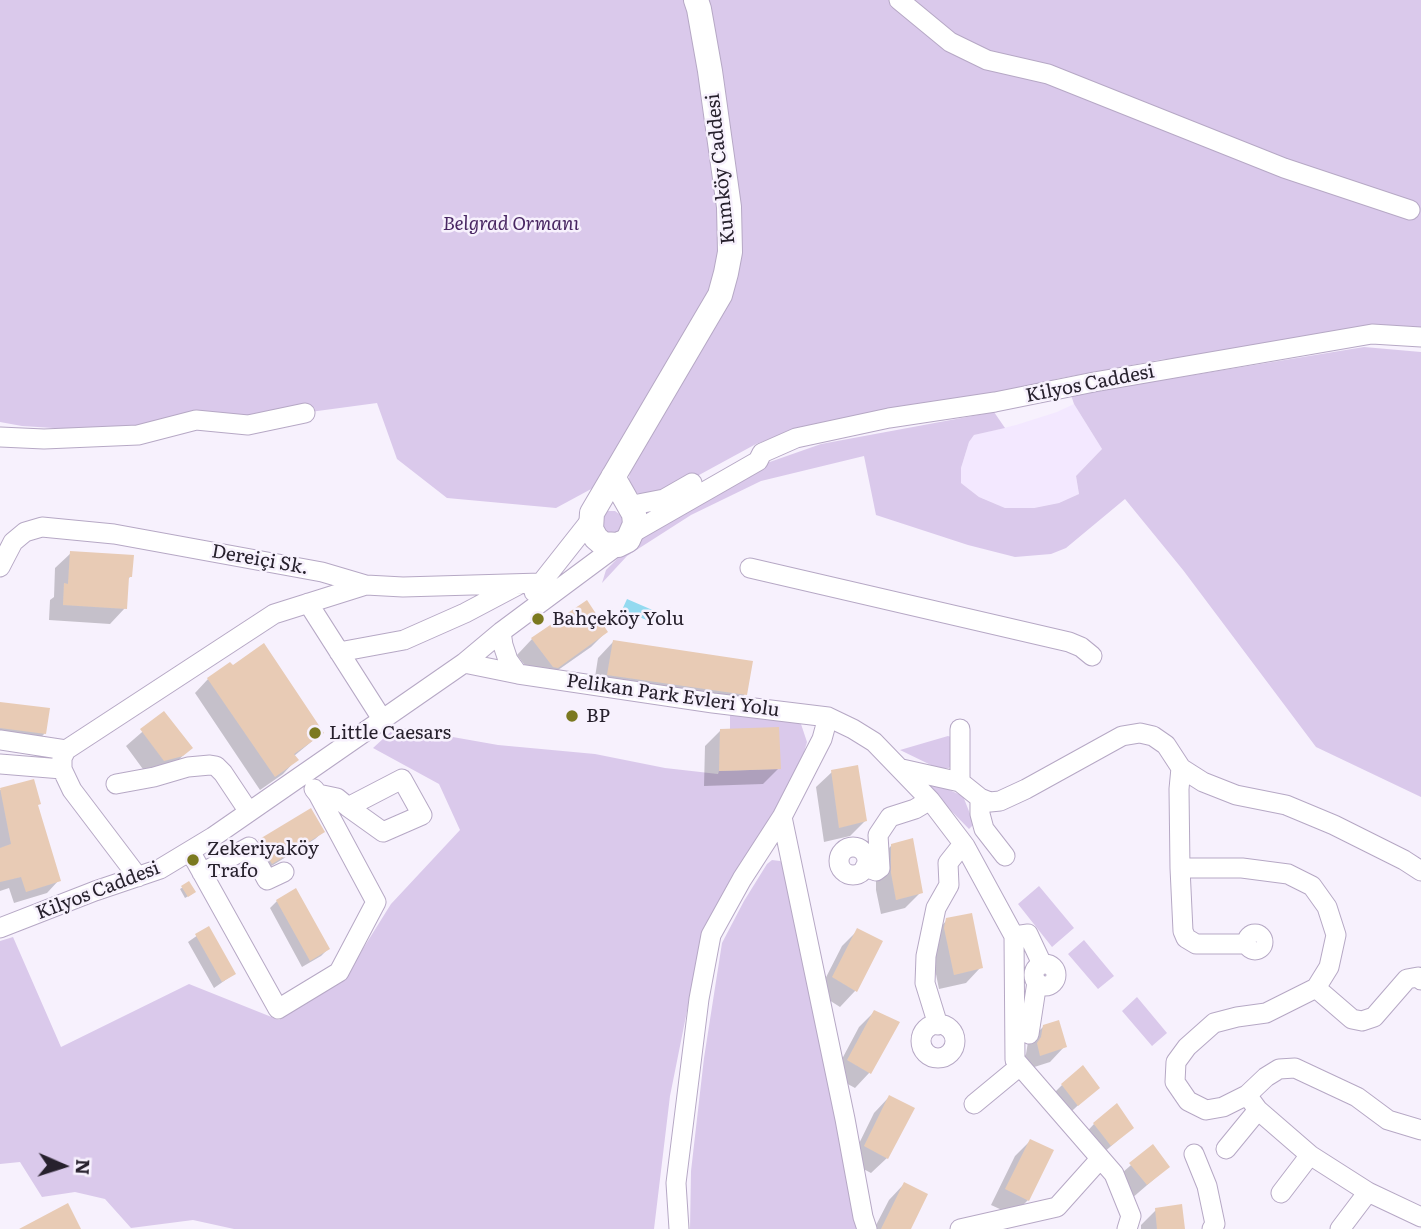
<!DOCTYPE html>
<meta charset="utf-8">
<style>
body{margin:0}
#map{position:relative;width:1421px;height:1229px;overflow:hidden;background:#f7f1fd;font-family:Literata,serif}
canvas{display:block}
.north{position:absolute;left:28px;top:1131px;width:70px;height:70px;-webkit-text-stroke:5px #f7f1fd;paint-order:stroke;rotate:93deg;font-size:19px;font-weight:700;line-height:28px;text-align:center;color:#27212d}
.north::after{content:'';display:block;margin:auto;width:24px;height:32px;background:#27212d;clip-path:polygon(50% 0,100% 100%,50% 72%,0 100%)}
</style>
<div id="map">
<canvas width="1421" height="1229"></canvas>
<div class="north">N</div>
</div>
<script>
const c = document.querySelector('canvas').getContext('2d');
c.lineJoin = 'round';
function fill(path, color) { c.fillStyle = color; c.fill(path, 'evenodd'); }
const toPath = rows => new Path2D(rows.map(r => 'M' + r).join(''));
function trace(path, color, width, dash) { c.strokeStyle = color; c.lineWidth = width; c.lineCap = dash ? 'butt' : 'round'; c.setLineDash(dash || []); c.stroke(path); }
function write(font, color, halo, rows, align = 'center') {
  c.font = font + ' Literata,serif'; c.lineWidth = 5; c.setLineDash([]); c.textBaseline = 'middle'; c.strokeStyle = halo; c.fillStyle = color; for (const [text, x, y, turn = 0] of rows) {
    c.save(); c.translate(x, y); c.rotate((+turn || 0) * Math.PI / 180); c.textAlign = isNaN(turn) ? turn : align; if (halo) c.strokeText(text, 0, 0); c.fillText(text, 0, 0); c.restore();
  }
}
const built = toPath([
 [1074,404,1102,449,1076,476,1079,494,1059,503,1034,508,1005,508,979,497,961,483,961,468,969,442,974,435,1016,425,1057,412]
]);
const green = toPath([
 [0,0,1421,0,1421,331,1159,360,1056,379,1020,392,796,430,756,444,666,493,645,496,637,493,631,487,629,479,630,468,556,508,447,498,397,459,377,403,146,434,22,426,0,422],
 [1364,347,1421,352,1421,797,1316,747,1183,570,1125,499,1066,548,1051,554,1015,557,968,545,876,515,864,456,761,481,691,515,627,556,602,583,606,570,627,549,664,522,764,464,821,444,994,412,1005,428,974,435,969,442,961,468,961,483,979,497,1005,508,1034,508,1059,503,1079,494,1076,476,1102,449,1074,404,1071,395],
 [608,511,615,511,622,516,624,523,618,534,606,534,600,519],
 [730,711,797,721,801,724,807,742,800,766,702,936,670,1096,654,1229,234,1229,193,1220,131,1228,105,1199,75,1192,42,1197,20,1162,0,1164,0,941,13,937,61,1047,189,984,279,1020,344,979,391,904,460,830,439,784,373,748,396,727,498,745,595,754,665,768,718,774,719,771,780,769,730,729],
 [948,736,951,737,952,764,949,768,937,768,900,750],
 [921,780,931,782,963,796,974,824,969,829],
 [772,860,780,861,785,864,861,1229,690,1229,691,1171,704,1058,722,943,744,901,767,864],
 [1039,886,1074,928,1052,947,1018,904],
 [1084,940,1114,976,1098,989,1068,954],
 [1137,997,1167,1033,1152,1046,1122,1011]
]);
const water = toPath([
 [627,599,664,615,659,625,622,610]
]);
const shadow = toPath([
 [71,553,131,576,127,580,125,608,110,624,49,620,50,600,54,597,55,568],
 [606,632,591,647,541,682,537,681,517,655,532,639],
 [613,642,745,694,730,709,593,690,598,658],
 [208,679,322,733,294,756,296,760,283,774,260,790,195,693],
 [0,704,45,733,30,749,0,745],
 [164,713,190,748,175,764,148,776,126,746],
 [720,731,779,768,763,784,704,786,705,746],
 [832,772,865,821,850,836,824,842,816,787],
 [32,781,37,806,59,880,47,893,14,903,9,888,0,891,0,790],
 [323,832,315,839,265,870,252,848,260,841],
 [892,845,921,892,905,908,881,914,876,890,876,861],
 [188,884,192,894,185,898,180,889],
 [277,901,328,949,321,956,302,967,270,908],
 [947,920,981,967,966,983,939,989,930,945,932,936],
 [208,928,234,974,214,988,188,942],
 [858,930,881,942,855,991,840,1007,818,993,842,946],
 [874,1012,870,1072,855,1088,833,1076,859,1027],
 [1044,1026,1065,1046,1050,1062,1025,1070,1022,1060,1026,1054,1028,1042],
 [1062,1085,1098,1087,1062,1120,1047,1100],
 [889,1097,887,1158,871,1173,850,1162,874,1113],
 [1094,1124,1132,1128,1095,1160,1079,1140],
 [1030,1141,1028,1200,1013,1215,991,1205,1015,1156],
 [1153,1146,1168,1167,1131,1199,1115,1179],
 [904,1184,909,1229,874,1229,889,1200],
 [1156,1210,1183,1229,1141,1229,1141,1225]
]);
const building = toPath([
 [70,551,134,555,132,577,129,577,127,609,63,605,64,583,68,584],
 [587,600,608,632,558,668,553,667,531,638],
 [613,640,753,661,747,695,607,675],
 [264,643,324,733,294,754,299,760,275,777,207,678,230,662,233,665],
 [0,702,50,708,46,734,0,728],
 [164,711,193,748,183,756,164,761,140,729],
 [779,727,781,769,719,771,720,729],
 [858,765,867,821,839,828,831,770],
 [34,779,41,804,38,805,61,881,26,892,21,877,0,882,0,848,11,844,0,788],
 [311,808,325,832,272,864,258,840],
 [913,838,923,893,896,900,891,873,891,844],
 [189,881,196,892,188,897,181,886],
 [296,888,330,949,310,961,276,900],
 [972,913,983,968,954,975,944,928,946,918],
 [209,926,236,974,222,982,195,934],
 [857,928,883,941,857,992,832,977],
 [874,1010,900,1022,871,1074,847,1060],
 [1059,1020,1067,1047,1040,1056,1037,1043,1041,1037,1043,1025],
 [1083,1065,1100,1088,1078,1106,1061,1084],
 [889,1095,915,1108,888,1159,864,1146],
 [1117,1103,1134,1128,1111,1146,1093,1123],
 [1030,1139,1054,1150,1029,1201,1005,1189],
 [1153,1144,1170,1167,1147,1185,1129,1163],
 [904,1182,928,1194,911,1229,881,1229],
 [68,1203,81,1229,19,1229],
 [1182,1204,1185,1229,1157,1229,1155,1208]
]);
const minor = toPath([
 [899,0,950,42,987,60,1048,74,1284,168,1410,210],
 [0,437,44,439,138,435,196,420,248,425,305,413],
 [762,453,796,438,889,418,995,402,1094,382,1372,334,1421,337],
 [628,506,664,499,692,483],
 [634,532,758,461,762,453],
 [0,567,13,542,25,532,42,527,114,534,322,572,366,585,403,587,541,583],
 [750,568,1069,642,1081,647,1092,656],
 [534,592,590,521],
 [308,603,382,719],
 [501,632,503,645,508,660,518,674],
 [339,652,404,640,465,613,518,585],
 [464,663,518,674,713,703,828,717,853,729,874,742,930,800,965,846,1014,936,1015,1060,1114,1174,1131,1216,1127,1229],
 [828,717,822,739,782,817,845,1119,863,1217,867,1229],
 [960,729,960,782,980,798,990,802,1000,801,1026,789,1122,736,1140,733,1153,736,1166,745,1181,768,1203,782,1236,795,1286,805,1334,825,1404,860,1421,871],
 [0,740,66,750],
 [0,764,62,769],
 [1181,768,1179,789,1180,868,1183,931,1186,938,1196,944,1247,944],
 [902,769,960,782],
 [116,784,154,777,188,767,210,765,216,766,223,773,249,812],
 [314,789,318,794,337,798,348,807,383,832,422,815,402,779,348,807],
 [980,798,980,814,984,829,1005,856],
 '839 861a14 14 0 1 1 28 0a14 14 0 1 1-28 0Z',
 [190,851,278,1009,339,972,376,902,318,794],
 [865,867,876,871,880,868,878,835,890,817,915,809,930,800],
 [1180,868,1242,868,1288,874,1312,886,1327,907,1336,935,1329,967,1316,988,1266,1013,1237,1017,1214,1023,1187,1047,1176,1062,1175,1082,1188,1101,1206,1110,1223,1107,1247,1095,1266,1077,1279,1069,1295,1068,1357,1097,1388,1120,1421,1130],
 [202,873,249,847,267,880,284,872],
 [138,877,72,790,62,769,62,758,66,750,274,614,366,585],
 [0,928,95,891,160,869,213,837,464,663,501,632,618,545],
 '1247 942a8 8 0 1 1 16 0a8 8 0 1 1-16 0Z',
 [1014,936,1028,934,1042,964],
 '1034 975a11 11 0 1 1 22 0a11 11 0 1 1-22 0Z',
 [1316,988,1352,1019,1362,1021,1374,1017,1407,979,1418,977,1421,980],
 '921 1041a17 17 0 1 1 34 0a17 17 0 1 1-34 0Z',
 [938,1025,925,983,926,956,936,908,949,885,948,863,963,844],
 [1029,1034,1037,982],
 [1247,1095,1258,1110,1310,1155,1368,1192,1421,1217],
 [974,1104,1020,1066],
 [1226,1149,1258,1110],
 [1194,1154,1207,1186,1215,1224,1212,1229],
 [1281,1193,1310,1155],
 [679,1229,676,1183,699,999,711,935,742,879,782,817],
 [960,1229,1057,1207,1100,1159],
 [1340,1229,1368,1192]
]);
const major = toPath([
 [613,477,634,514,635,524,628,540,618,545,603,544,596,538,591,529,592,513,720,295,726,273,730,252,729,207,710,71,699,9,696,0]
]);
const markers = [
 [538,619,7,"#7b7920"],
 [572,716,7,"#7b7920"],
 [315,733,7,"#7b7920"],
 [193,860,7,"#7b7920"]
];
const streetNames = [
 ["Kumköy Caddesi",721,169,-96],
 ["Kilyos Caddesi",1090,384,-11],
 ["Dereiçi Sk.",260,560,10],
 ["Pelikan Park Evleri Yolu",673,696,8],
 ["Kilyos Caddesi",98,891,-21]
];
const parkNames = [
 ["Belgrad Ormanı",511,224]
];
const poiNames = [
 ["Bahçeköy Yolu",552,619],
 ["BP",586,716],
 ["Little Caesars",329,733],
 ["Zekeriyaköy",207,849],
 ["Trafo",207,871]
];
fill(built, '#f3e8ff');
fill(green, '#dac9eb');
fill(water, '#94daf0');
fill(shadow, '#0003');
fill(building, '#e8cbb5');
trace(minor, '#b6a8c5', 21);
trace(major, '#b6a8c5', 26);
trace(minor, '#fff', 19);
trace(major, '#fff', 24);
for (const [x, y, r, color] of markers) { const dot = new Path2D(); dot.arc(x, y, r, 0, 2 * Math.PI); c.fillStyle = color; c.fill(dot); trace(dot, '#f7f1fd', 2.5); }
write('19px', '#27212d', '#f7f1fd', streetNames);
write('italic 19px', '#492763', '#f7f1fd', parkNames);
write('19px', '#27212d', '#f7f1fd', poiNames, 'left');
</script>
